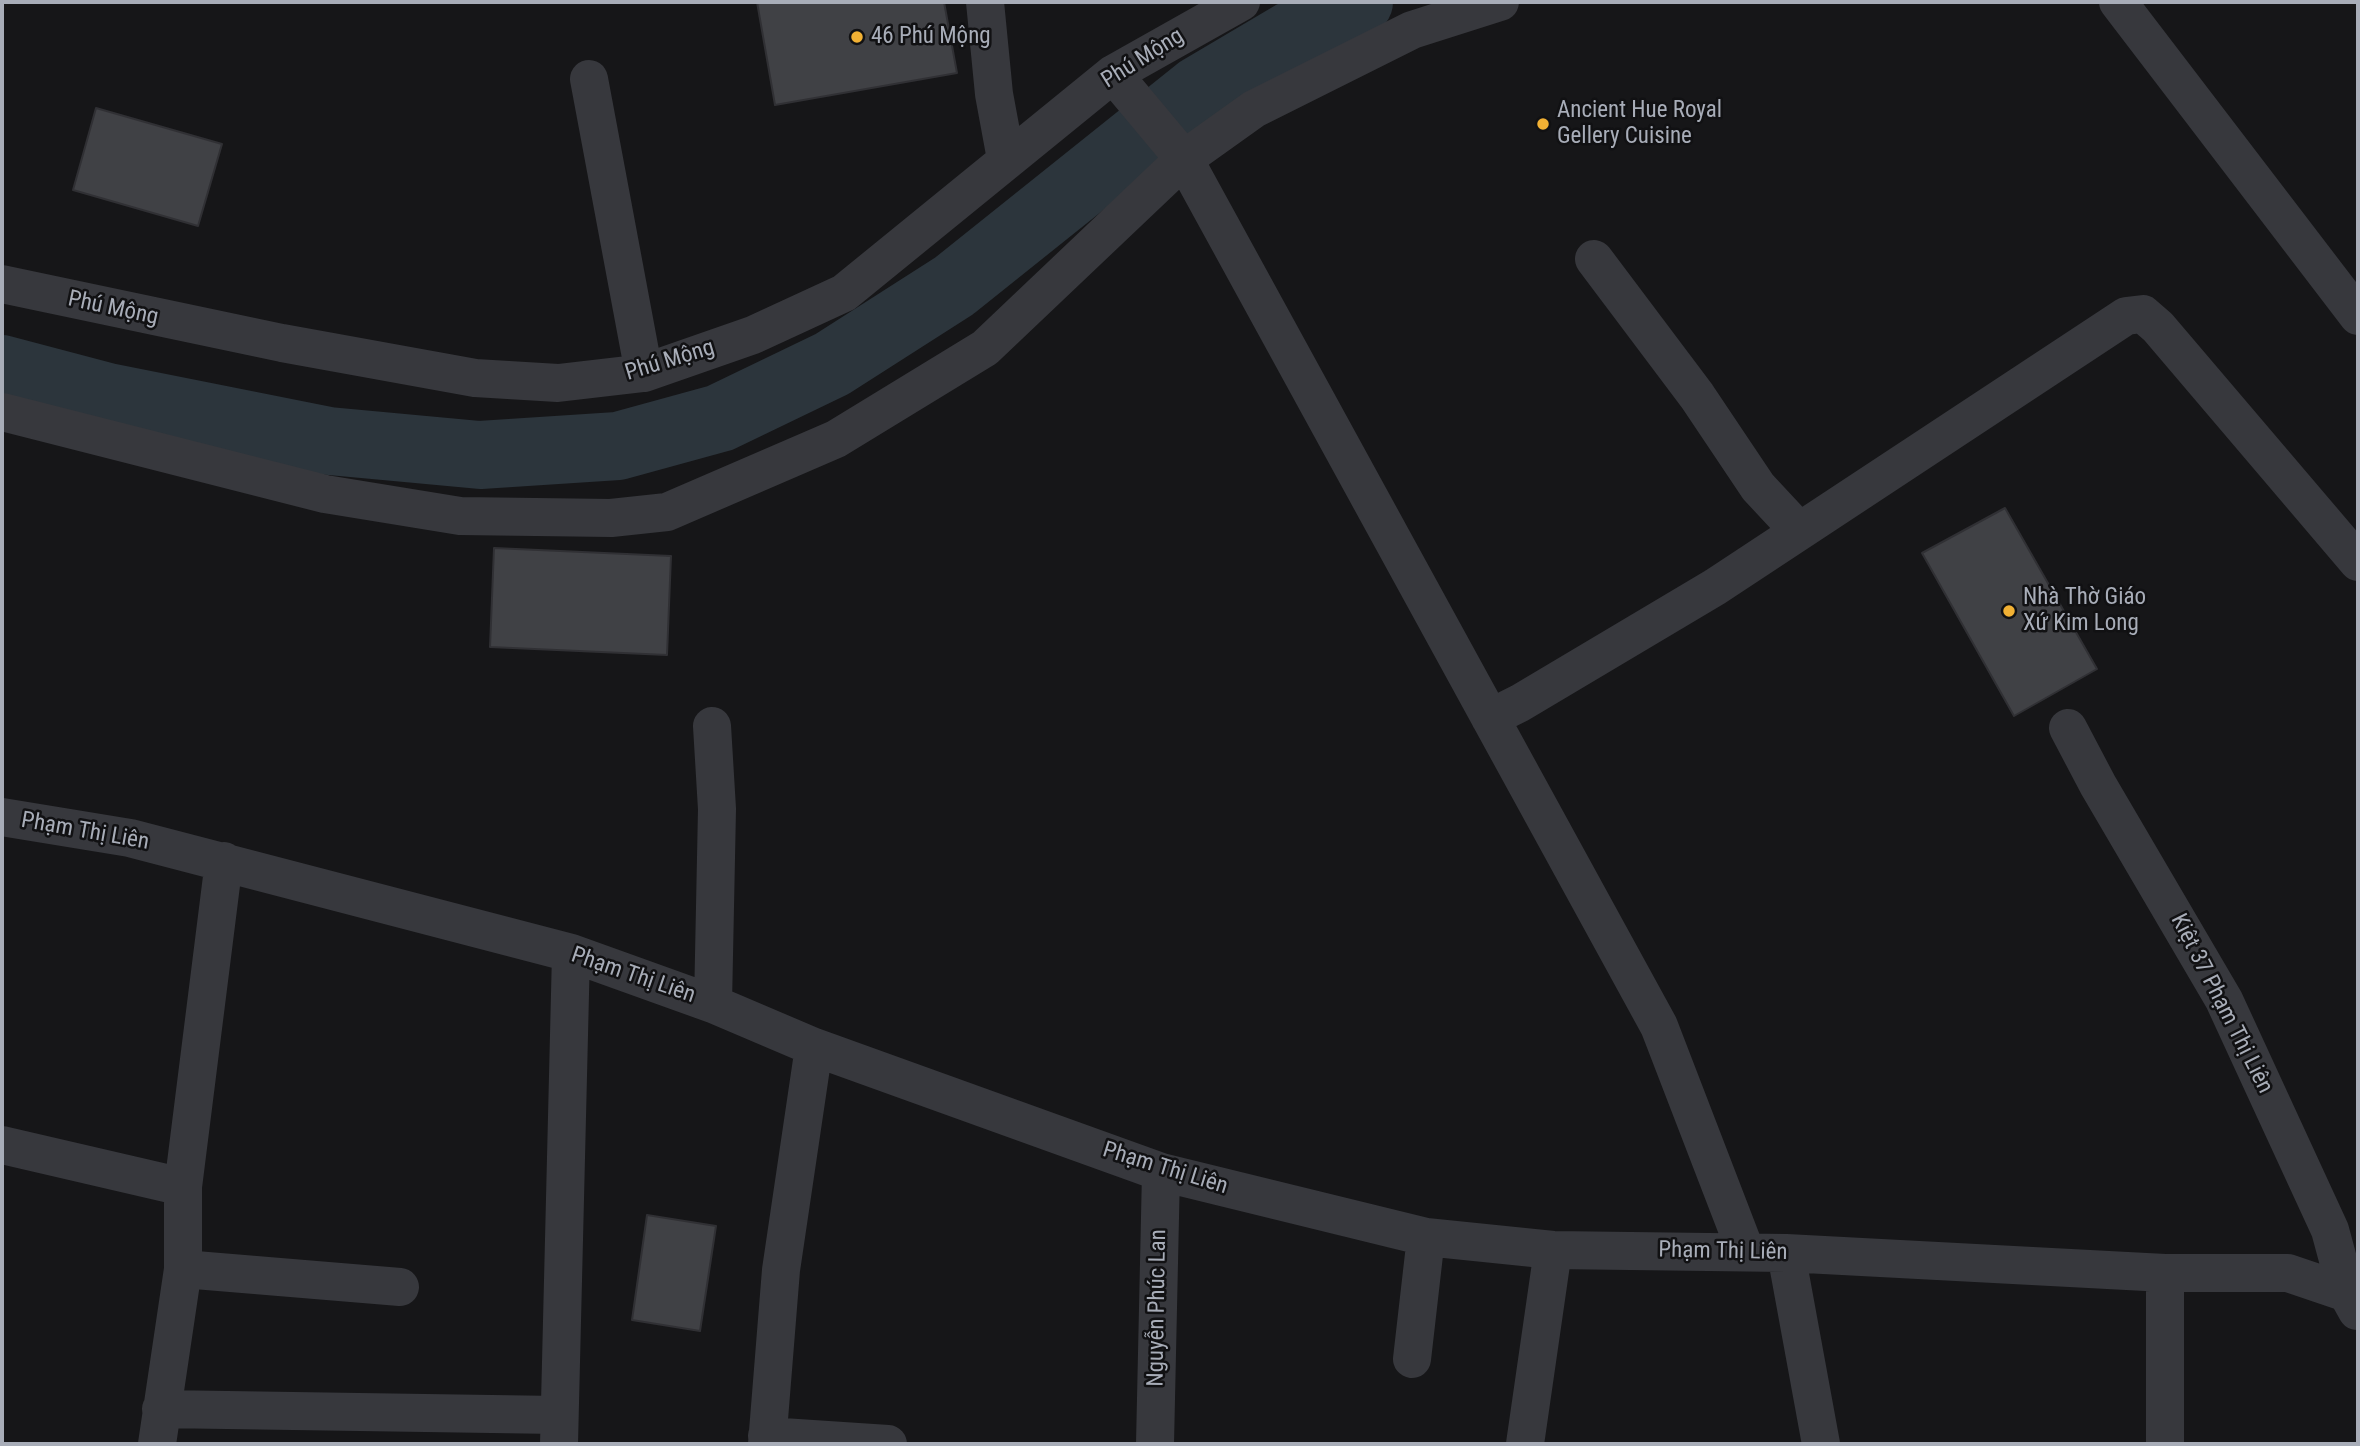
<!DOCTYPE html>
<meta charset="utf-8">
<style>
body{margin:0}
#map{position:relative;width:2360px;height:1446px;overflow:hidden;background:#161618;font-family:"Roboto Condensed",sans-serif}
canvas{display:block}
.frame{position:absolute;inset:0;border:4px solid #a8adb8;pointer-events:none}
</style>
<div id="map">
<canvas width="2360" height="1446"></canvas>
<div class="frame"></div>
</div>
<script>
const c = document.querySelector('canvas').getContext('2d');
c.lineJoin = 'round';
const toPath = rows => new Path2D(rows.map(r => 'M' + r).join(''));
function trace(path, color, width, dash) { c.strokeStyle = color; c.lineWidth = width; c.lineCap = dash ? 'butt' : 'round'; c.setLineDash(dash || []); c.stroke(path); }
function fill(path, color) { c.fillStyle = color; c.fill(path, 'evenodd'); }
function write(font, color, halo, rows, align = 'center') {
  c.font = font + ' "Roboto Condensed",sans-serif'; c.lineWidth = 5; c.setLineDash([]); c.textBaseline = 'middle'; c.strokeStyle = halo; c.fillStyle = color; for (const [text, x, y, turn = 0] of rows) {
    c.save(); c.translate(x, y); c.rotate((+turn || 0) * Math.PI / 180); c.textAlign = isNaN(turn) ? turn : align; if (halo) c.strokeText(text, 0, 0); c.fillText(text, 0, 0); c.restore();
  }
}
const river = toPath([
 [2,369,108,397,329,441,480,455,618,446,720,418,832,364,954,286,1199,90,1292,35,1359,2]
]);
const building = toPath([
 [757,2,944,2,957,73,775,105,757,2],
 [96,108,222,144,198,226,73,190,96,108],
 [2005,508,2097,669,2014,716,1922,553,2005,508],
 [494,548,671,556,667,655,490,647,494,548],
 [647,1215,716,1226,700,1331,632,1320,647,1215]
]);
const minor = toPath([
 [985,2,994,94,1006,159],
 [2118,2,2358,316],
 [1113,74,1184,159,1659,1026,1746,1252],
 [589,79,644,373],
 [1594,259,1697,396,1758,487,1799,531],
 [2,284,282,343,475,378,558,383,644,373,753,335,844,293,1113,74,1241,2],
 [2,412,325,494,460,516,611,518,667,512,836,439,985,348,1184,159,1254,109,1412,30,1500,2],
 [1490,718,1520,703,1715,587,2126,316,2143,314,2158,327,2358,562],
 [712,726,717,809,713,1004],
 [2068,728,2098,785,2224,1000,2330,1230,2347,1293,2357,1311],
 [2,817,130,838,571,953,713,1004,814,1047,1161,1172,1426,1237,1553,1250,1786,1253,2165,1273,2288,1273,2347,1293],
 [2,1145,183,1187],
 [1786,1253,1821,1444],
 [183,1269,400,1287],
 [1412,1359,1426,1237],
 [161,1409,558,1415],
 [767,1436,888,1444],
 [157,1444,183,1269,183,1187,224,861],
 [559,1444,571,953],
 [767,1444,781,1270,814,1047],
 [1155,1444,1161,1172],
 [1525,1444,1553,1250],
 [2165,1444,2165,1273]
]);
const markers = [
 [857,37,7,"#f2b134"],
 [1543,124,7,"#f2b134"],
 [2009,611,7,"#f2b134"]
];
const poiNames = [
 ["46 Phú Mộng",871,37],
 ["Ancient Hue Royal",1557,111],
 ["Gellery Cuisine",1557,137],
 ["Nhà Thờ Giáo",2023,598],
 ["Xứ Kim Long",2023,624]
];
const streetNames = [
 ["Phú Mộng",1143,59,-32],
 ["Phú Mộng",113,309,12],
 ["Phú Mộng",670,361,-17],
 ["Phạm Thị Liên",85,832,10],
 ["Phạm Thị Liên",633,976,19],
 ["Kiệt 37 Phạm Thị Liên",2221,1004,63],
 ["Phạm Thị Liên",1165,1169,17],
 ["Phạm Thị Liên",1723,1252,1],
 ["Nguyễn Phúc Lan",1158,1308,-89]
];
trace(river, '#2c353c', 68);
fill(building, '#404145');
trace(building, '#303034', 2);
trace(minor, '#37383d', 38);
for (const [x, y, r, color] of markers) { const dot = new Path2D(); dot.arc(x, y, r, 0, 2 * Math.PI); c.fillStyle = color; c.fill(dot); trace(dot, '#111113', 2.5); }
write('23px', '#a8adb8', '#111113', poiNames, 'left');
write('23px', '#a8adb8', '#111113', streetNames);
</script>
